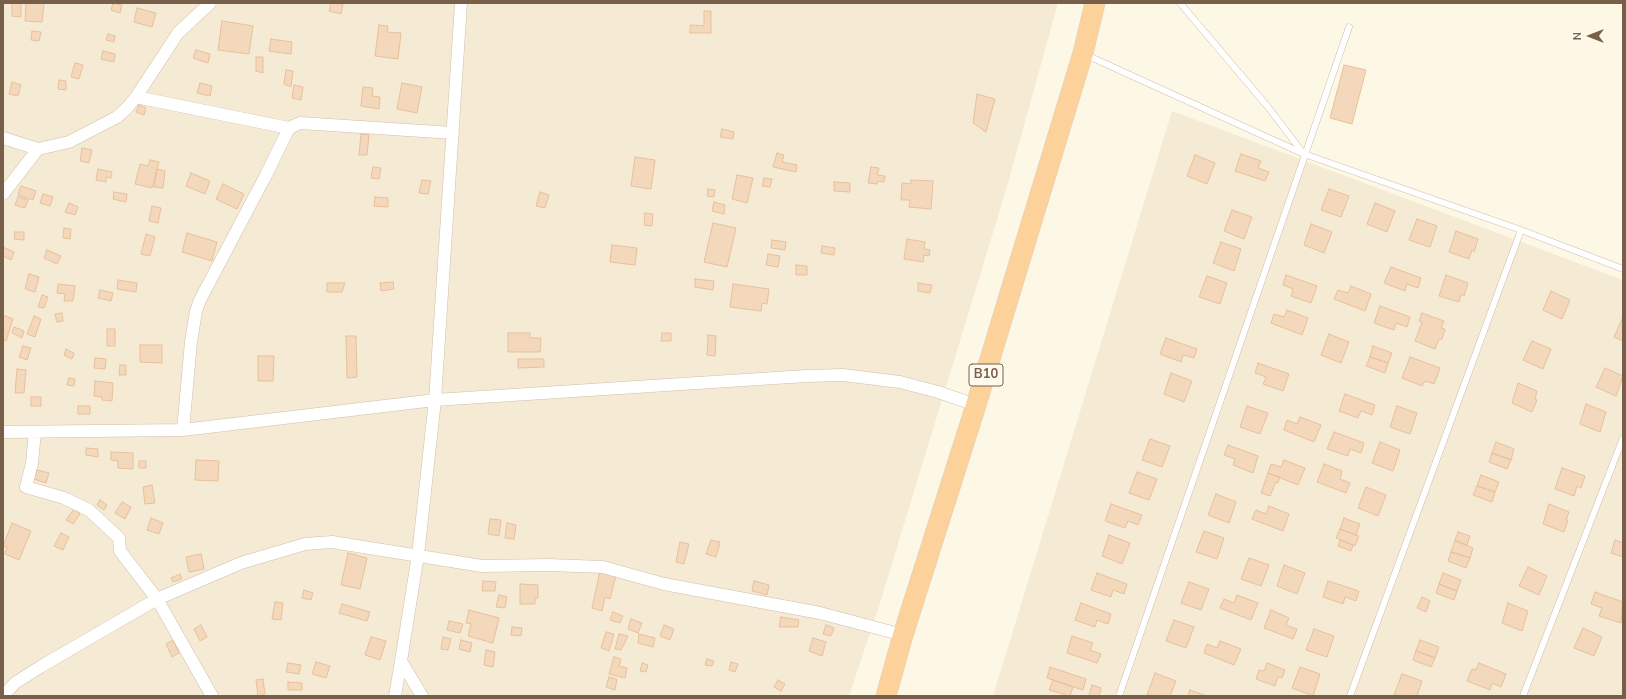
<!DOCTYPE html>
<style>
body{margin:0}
#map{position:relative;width:1626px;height:699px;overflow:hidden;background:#fdf7e6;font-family:"Nunito Sans",sans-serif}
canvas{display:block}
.frame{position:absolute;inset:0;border:4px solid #785f49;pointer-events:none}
.north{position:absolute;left:1570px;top:16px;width:40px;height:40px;-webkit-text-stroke:3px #fffaed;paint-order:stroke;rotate:270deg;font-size:11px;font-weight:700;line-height:16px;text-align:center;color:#785f49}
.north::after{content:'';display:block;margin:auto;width:14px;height:18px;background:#785f49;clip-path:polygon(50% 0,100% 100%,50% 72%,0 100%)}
</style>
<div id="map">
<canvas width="1626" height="699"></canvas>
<div class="frame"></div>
<div class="north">N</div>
</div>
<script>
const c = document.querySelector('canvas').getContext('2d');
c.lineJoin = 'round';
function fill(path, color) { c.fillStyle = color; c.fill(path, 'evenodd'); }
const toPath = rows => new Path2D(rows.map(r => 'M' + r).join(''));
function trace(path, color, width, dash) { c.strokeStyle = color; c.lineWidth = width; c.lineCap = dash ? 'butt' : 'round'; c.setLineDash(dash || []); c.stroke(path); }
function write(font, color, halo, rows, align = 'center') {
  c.font = font + ' "Nunito Sans",sans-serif'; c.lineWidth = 3; c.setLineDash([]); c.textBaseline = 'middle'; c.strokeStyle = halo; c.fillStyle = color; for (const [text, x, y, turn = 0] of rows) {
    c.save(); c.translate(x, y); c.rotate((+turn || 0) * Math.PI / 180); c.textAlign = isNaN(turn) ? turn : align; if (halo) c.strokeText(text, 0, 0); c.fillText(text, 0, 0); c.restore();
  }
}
const residential = toPath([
 [3,3,1058,3,1006,190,879,606,849,696,3,696],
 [1172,111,1623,280,1623,696,993,696]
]);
const building = toPath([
 [12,3,21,3,21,17,12,16,12,3],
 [26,3,44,3,42,22,25,21,26,3],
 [113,3,122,5,120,13,111,10,113,3],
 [331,3,343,4,341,14,329,11,331,3],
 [137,8,156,13,152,27,134,22,137,8],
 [704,11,711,11,711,33,690,33,690,25,704,26,704,11],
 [222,21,253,26,249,54,218,50,222,21],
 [379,25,388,26,387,32,401,33,398,59,375,56,379,25],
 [32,31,41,32,39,41,31,40,32,31],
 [108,34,115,36,114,42,106,40,108,34],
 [271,39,292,42,291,54,269,51,271,39],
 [196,50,210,54,208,63,193,58,196,50],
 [103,51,115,54,114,62,101,59,103,51],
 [256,57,263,57,263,73,256,71,256,57],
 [75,63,83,65,79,79,71,77,75,63],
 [1344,65,1366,70,1352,124,1330,118,1344,65],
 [286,70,293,71,291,87,284,84,286,70],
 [59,80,66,81,66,90,58,89,59,80],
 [12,82,21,85,18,96,9,94,12,82],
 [200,83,212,86,210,96,197,93,200,83],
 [402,83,422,87,417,113,397,109,402,83],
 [294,85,303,87,301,100,292,98,294,85],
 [363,87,373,88,372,96,380,97,379,109,361,106,363,87],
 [977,94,995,99,986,132,973,123,977,94],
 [139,105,146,108,144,115,136,112,139,105],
 [722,129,734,132,733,139,720,137,722,129],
 [361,134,369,135,367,155,359,155,361,134],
 [82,148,92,150,89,163,80,161,82,148],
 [777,153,784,155,782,162,797,165,796,172,773,167,777,153],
 [1241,154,1261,161,1258,168,1269,172,1265,181,1235,171,1241,154],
 [1195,155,1215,163,1207,184,1187,176,1195,155],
 [635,157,655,160,651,189,631,186,635,157],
 [150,160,159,162,152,188,135,184,140,164,148,166,150,160],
 [373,167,381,168,379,179,371,178,373,167],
 [871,167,879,168,877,175,885,176,884,182,878,181,877,184,868,183,871,167],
 [98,169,112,172,111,178,106,177,106,182,96,180,98,169],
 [157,169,165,171,163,188,154,187,157,169],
 [191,173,210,181,205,194,186,186,191,173],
 [737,175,753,178,747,203,732,199,737,175],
 [764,178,772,179,770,187,762,186,764,178],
 [422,180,431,181,428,194,419,193,422,180],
 [911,180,933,181,931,209,909,207,910,200,901,200,902,183,911,184,911,180],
 [834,182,850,183,850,192,834,191,834,182],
 [223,184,244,194,237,209,216,199,223,184],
 [21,186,36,191,33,200,18,195,21,186],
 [708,189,715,190,714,197,707,196,708,189],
 [1329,189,1349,196,1341,217,1321,210,1329,189],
 [114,192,127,194,126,202,113,199,114,192],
 [540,192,549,195,545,208,536,206,540,192],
 [43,194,53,197,50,206,40,203,43,194],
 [18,197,28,200,25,208,15,205,18,197],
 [375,197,388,198,388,207,374,206,375,197],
 [714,202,725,205,724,214,712,211,714,202],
 [69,203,78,207,75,215,65,212,69,203],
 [1375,203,1395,211,1387,232,1367,224,1375,203],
 [152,206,161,208,158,223,149,221,152,206],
 [1232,210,1252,217,1244,239,1224,231,1232,210],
 [645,213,653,214,652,226,644,225,645,213],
 [1417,219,1437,226,1430,247,1409,240,1417,219],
 [713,223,736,228,727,267,704,262,713,223],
 [1311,224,1332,232,1324,253,1304,245,1311,224],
 [64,228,71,229,70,239,63,238,64,228],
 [1456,231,1478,239,1474,252,1472,250,1469,259,1449,252,1456,231],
 [15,232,24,232,24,240,14,239,15,232],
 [187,233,217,242,212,261,182,252,187,233],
 [146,234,155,237,150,256,141,254,146,234],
 [907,239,925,242,924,249,930,250,929,256,924,255,923,262,904,259,907,239],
 [772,240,786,242,785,250,771,248,772,240],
 [1221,242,1241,249,1234,271,1213,263,1221,242],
 [612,245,637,248,635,265,610,262,612,245],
 [822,246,835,248,834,255,821,253,822,246],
 [3,247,14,252,11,260,3,256,3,247],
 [47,250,61,256,57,264,44,258,47,250],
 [768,254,780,256,778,267,766,265,768,254],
 [796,265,807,266,807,275,796,275,796,265],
 [1391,267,1421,278,1418,288,1407,284,1405,291,1384,283,1391,267],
 [29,274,39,277,35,292,25,289,29,274],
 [1286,275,1317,286,1311,303,1291,296,1293,289,1283,285,1286,275],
 [1446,275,1468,283,1464,296,1461,294,1459,302,1439,296,1446,275],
 [1207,276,1227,283,1220,304,1199,297,1207,276],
 [695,279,714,281,713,290,695,287,695,279],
 [118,280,137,283,136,292,117,289,118,280],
 [393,282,394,289,381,291,380,283,393,282],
 [327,283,345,283,342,292,327,292,327,283],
 [918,283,932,285,930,293,918,291,918,283],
 [58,284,75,286,73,301,64,301,65,294,57,293,58,284],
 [733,284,769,289,767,304,762,303,761,311,730,307,733,284],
 [1351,286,1371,294,1365,311,1334,299,1338,290,1348,293,1351,286],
 [100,290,113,293,111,301,98,298,100,290],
 [1551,291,1570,300,1562,319,1543,310,1551,291],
 [42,295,48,297,44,308,38,307,42,295],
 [1380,306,1410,317,1407,327,1396,323,1394,330,1374,323,1380,306],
 [1287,310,1308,318,1302,335,1271,323,1274,314,1284,317,1287,310],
 [62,313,63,321,57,322,55,314,62,313],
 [1422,313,1444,321,1441,328,1445,329,1442,339,1439,339,1435,349,1415,341,1422,322,1419,321,1422,313],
 [3,315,13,319,6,341,3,340,3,315],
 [34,316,41,319,35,337,27,334,34,316],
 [1623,317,1623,341,1614,337,1623,317],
 [14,327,24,331,22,338,12,333,14,327],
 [107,329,115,329,115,346,107,346,107,329],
 [508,333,530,333,530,338,541,338,540,352,508,352,508,333],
 [662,333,671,333,671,341,661,341,662,333],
 [1329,334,1349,342,1341,363,1321,355,1329,334],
 [708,335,716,336,715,356,707,355,708,335],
 [346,336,356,336,357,377,347,378,346,336],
 [1166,338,1197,349,1194,358,1183,355,1181,362,1160,354,1166,338],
 [1532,341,1551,349,1543,369,1523,360,1532,341],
 [140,345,162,345,162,363,140,362,140,345],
 [23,346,31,348,27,360,19,357,23,346],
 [1373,346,1392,353,1388,363,1370,357,1373,346],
 [66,349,74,353,72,359,64,355,66,349],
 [258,356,274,356,273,381,258,381,258,356],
 [1370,357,1388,363,1385,373,1366,366,1370,357],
 [1410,357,1440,368,1434,384,1425,381,1422,386,1402,378,1410,357],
 [95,358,106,359,105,369,94,368,95,358],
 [518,359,544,359,544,367,518,368,518,359],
 [1258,363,1289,374,1283,391,1263,384,1266,377,1255,373,1258,363],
 [120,365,126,365,126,375,119,375,120,365],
 [1605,368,1623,376,1616,396,1596,387,1605,368],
 [17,369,26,370,24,393,15,393,17,369],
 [1171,373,1192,381,1184,402,1164,394,1171,373],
 [69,378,75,379,74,386,67,385,69,378],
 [95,381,113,383,112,401,102,400,102,397,94,396,95,381],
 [1518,383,1537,391,1535,399,1537,400,1532,412,1512,403,1518,383],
 [1345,394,1375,405,1372,415,1361,411,1358,418,1339,411,1345,394],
 [31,397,41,397,41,406,31,406,31,397],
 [1586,404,1606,412,1600,432,1580,424,1586,404],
 [78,406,90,406,90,414,78,414,78,406],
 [1247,406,1268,413,1260,434,1240,427,1247,406],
 [1397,406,1417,413,1410,434,1390,427,1397,406],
 [1300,417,1321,425,1314,442,1284,430,1287,420,1297,424,1300,417],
 [1334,432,1364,443,1361,453,1350,449,1348,456,1327,449,1334,432],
 [1150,439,1170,446,1162,467,1142,460,1150,439],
 [1380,442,1400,450,1393,471,1372,463,1380,442],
 [1496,442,1514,449,1511,460,1492,453,1496,442],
 [1228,445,1258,456,1253,473,1233,465,1235,459,1224,455,1228,445],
 [86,448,98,449,98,457,86,455,86,448],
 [111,452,133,453,133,469,118,468,118,461,111,460,111,452],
 [1492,453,1511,460,1507,469,1489,462,1492,453],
 [196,460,219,461,218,481,195,480,196,460],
 [1284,460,1305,468,1298,485,1268,473,1271,464,1281,467,1284,460],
 [139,461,146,461,146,468,139,468,139,461],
 [1324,464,1342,471,1340,479,1350,483,1346,493,1317,482,1324,464],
 [1562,468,1585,476,1581,488,1577,486,1574,496,1555,489,1562,468],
 [37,470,49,473,46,483,34,479,37,470],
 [1137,472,1157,479,1149,500,1129,493,1137,472],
 [1268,473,1280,477,1278,483,1276,482,1270,496,1261,493,1268,473],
 [1481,475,1499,482,1495,492,1477,486,1481,475],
 [152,485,155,503,145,504,143,487,152,485],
 [1477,486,1495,492,1492,502,1473,495,1477,486],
 [1366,487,1386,495,1378,516,1358,508,1366,487],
 [1216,494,1236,502,1229,523,1208,515,1216,494],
 [100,500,107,505,104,510,97,505,100,500],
 [122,502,131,507,125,519,115,513,122,502],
 [1111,504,1142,515,1138,525,1128,521,1125,528,1105,521,1111,504],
 [1549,504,1569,512,1566,520,1568,520,1564,532,1543,524,1549,504],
 [1269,506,1289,514,1283,531,1252,519,1256,510,1266,514,1269,506],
 [74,509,80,514,73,524,66,520,74,509],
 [151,518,163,523,159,534,147,530,151,518],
 [1344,518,1360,524,1356,535,1340,529,1344,518],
 [490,519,501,520,499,536,488,534,490,519],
 [12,523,31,531,19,560,5,554,7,547,3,546,12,523],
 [507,523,516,525,514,539,505,538,507,523],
 [1340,529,1359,536,1355,546,1336,538,1340,529],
 [1204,531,1224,538,1217,559,1196,552,1204,531],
 [1458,532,1470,536,1467,545,1455,540,1458,532],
 [61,533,69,537,63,550,54,546,61,533],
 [1109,535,1130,543,1122,564,1102,556,1109,535],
 [711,540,720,542,716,557,706,554,711,540],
 [1340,540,1353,545,1351,551,1338,546,1340,540],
 [1615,540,1623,543,1623,557,1611,553,1615,540],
 [1455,541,1473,548,1470,558,1451,552,1455,541],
 [680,542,689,544,684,564,676,562,680,542],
 [1451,552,1470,558,1466,568,1448,561,1451,552],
 [348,553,367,558,360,589,341,585,348,553],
 [201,554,204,569,189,572,186,557,201,554],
 [1249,558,1269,565,1261,586,1241,579,1249,558],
 [1284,565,1305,573,1297,594,1277,586,1284,565],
 [1528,567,1547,576,1539,595,1519,586,1528,567],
 [600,571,616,575,610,599,605,597,602,611,592,608,600,571],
 [1097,573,1127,584,1124,594,1113,590,1111,597,1091,590,1097,573],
 [1443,573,1461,580,1457,591,1439,584,1443,573],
 [180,574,182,579,173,582,171,578,180,574],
 [483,581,496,582,495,591,482,591,483,581],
 [754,581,769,585,767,595,752,591,754,581],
 [1328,581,1359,591,1356,601,1345,597,1343,604,1323,597,1328,581],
 [1189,582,1209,589,1201,610,1181,603,1189,582],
 [520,584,538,585,538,598,535,598,535,604,520,604,520,584],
 [1439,584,1457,591,1454,600,1436,593,1439,584],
 [304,590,313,593,311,600,302,598,304,590],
 [1595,592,1623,602,1621,623,1599,616,1602,608,1591,604,1595,592],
 [499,595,507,597,505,608,496,607,499,595],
 [1237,595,1258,603,1251,620,1220,608,1224,599,1234,603,1237,595],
 [1422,597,1430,601,1426,612,1417,608,1422,597],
 [275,602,283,603,281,620,272,619,275,602],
 [1081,603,1111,614,1108,624,1097,620,1095,627,1075,620,1081,603],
 [1508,603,1528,611,1522,631,1502,623,1508,603],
 [342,604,370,612,367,621,339,613,342,604],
 [469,610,499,618,493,643,468,636,471,624,466,623,469,610],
 [1271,610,1289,618,1286,625,1297,629,1293,639,1264,628,1271,610],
 [613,612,623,616,620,623,610,620,613,612],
 [781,617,799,620,798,627,779,627,781,617],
 [631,619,642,623,638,633,628,629,631,619],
 [1174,620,1194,627,1186,648,1166,641,1174,620],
 [449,621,463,624,460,633,447,630,449,621],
 [201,625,207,637,200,641,194,629,201,625],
 [664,625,674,629,670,640,660,636,664,625],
 [826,625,834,628,831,636,823,634,826,625],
 [512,627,522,628,521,636,511,635,512,627],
 [1583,628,1602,637,1594,656,1574,648,1583,628],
 [1314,629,1334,636,1327,657,1306,650,1314,629],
 [606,632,614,634,609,651,601,648,606,632],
 [619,634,628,636,621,650,615,649,619,634],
 [639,634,655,638,653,647,638,643,639,634],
 [1072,636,1093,643,1090,650,1101,654,1097,663,1067,653,1072,636],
 [371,637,386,641,380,660,365,655,371,637],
 [443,637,451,639,448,650,441,649,443,637],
 [813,638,826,642,822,656,809,651,813,638],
 [173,640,179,653,172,657,166,644,173,640],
 [461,640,472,643,470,652,459,649,461,640],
 [1420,640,1439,647,1435,658,1416,651,1420,640],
 [1220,641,1241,649,1234,665,1204,653,1207,644,1217,648,1220,641],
 [486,650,495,652,493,667,484,665,486,650],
 [1416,651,1435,658,1431,667,1413,660,1416,651],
 [614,657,621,659,619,666,627,668,625,678,609,674,614,657],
 [707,659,714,661,712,666,705,665,707,659],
 [316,662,330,666,326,678,312,674,316,662],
 [731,662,738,664,735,672,729,670,731,662],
 [288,663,301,665,299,674,286,672,288,663],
 [642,663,648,665,646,672,640,671,642,663],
 [1267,663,1285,670,1282,678,1278,677,1275,686,1256,679,1259,670,1264,671,1267,663],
 [1479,663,1506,674,1501,687,1492,683,1490,690,1467,681,1472,669,1476,670,1479,663],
 [1050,667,1086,679,1083,690,1047,678,1050,667],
 [1300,667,1320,674,1313,696,1292,688,1300,667],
 [1155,673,1176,681,1170,696,1147,695,1155,673],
 [1402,674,1422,681,1417,696,1394,695,1402,674],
 [609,677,617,679,615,690,606,687,609,677],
 [263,679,265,694,258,696,256,680,263,679],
 [778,680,785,684,781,691,774,687,778,680],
 [1053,680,1073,687,1070,696,1049,690,1053,680],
 [288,682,302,683,302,690,288,690,288,682],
 [1092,685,1101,688,1099,696,1089,696,1092,685],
 [1190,690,1207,696,1188,696,1190,690]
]);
const service = toPath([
 [1180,3,1268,107,1303,153],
 [1084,54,1304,154,1521,230,1623,269],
 [1119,696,1349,27],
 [1350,696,1521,230],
 [1523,696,1623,438]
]);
const minor = toPath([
 [136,97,289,128],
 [3,138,38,149,69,142,117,117,127,108,136,97,178,33,210,3],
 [3,194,38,149],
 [183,430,191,342,196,311,200,300,266,175,289,128,300,123,453,133],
 [3,432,183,430,435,400,806,376,843,375,900,382,938,392,976,405],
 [35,432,32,463,26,487,64,498,89,510,119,538,120,551,157,599,212,696],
 [3,696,15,683,40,667,157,599,241,563,305,544,332,542,482,566,549,565,603,567,664,584,820,613,903,635],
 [395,696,401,661],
 [422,696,401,661,418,555,435,400,461,3]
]);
const trunk = toPath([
 [886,696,903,635,976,405,1083,53,1095,3]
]);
const shields = [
 [986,375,34]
];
const shieldNames = [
 ["B10",986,375]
];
fill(residential, '#f5ead3');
fill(building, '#f4d8bc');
trace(building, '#e8c19b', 1);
trace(service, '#d0bfab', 7);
trace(minor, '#d0bfab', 13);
trace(trunk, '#dcd5d0', 21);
trace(service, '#fff', 6);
trace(minor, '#fff', 12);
trace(trunk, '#fcd19a', 20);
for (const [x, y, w] of shields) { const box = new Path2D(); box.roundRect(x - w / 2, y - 11, w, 22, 3); c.fillStyle = '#fffaed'; c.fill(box); trace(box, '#785f49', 1); }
write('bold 13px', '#785f49', null, shieldNames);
</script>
